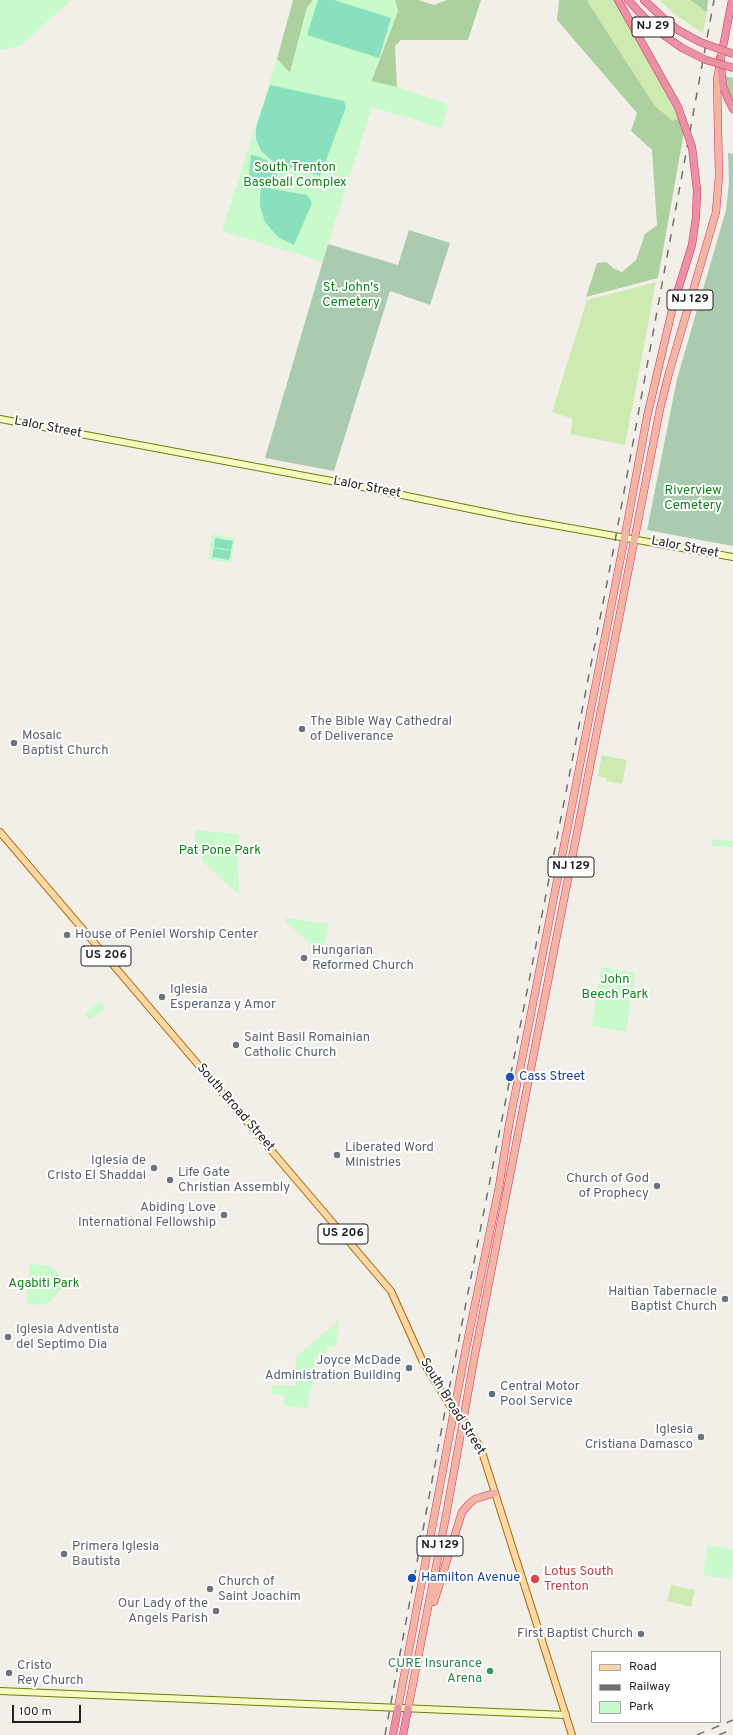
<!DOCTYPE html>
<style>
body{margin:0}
#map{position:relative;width:733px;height:1735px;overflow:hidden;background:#f2efe9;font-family:Overpass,sans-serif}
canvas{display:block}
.legend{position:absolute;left:591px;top:1651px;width:130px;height:72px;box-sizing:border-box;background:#fff;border:1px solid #a7a7a7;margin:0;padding:5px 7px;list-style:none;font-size:12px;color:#222}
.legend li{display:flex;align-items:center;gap:8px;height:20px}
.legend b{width:20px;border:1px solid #a7a7a7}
.scale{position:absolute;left:12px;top:1705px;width:69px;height:18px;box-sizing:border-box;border:2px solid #222;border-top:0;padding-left:5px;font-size:12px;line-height:14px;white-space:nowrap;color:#222;-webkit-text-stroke:3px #fff;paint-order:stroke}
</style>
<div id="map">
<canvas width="733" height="1735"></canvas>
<ul class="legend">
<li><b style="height:5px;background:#fcd6a4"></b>Road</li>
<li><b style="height:5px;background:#707070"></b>Railway</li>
<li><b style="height:11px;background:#c8facc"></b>Park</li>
</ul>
<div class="scale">100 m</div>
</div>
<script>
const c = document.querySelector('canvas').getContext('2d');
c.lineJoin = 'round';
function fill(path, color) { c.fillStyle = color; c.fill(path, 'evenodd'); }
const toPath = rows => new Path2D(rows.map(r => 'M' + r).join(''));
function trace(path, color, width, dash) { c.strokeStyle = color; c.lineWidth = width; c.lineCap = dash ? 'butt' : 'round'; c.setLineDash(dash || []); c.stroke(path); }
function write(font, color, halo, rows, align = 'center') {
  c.font = font + ' Overpass,sans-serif'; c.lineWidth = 4; c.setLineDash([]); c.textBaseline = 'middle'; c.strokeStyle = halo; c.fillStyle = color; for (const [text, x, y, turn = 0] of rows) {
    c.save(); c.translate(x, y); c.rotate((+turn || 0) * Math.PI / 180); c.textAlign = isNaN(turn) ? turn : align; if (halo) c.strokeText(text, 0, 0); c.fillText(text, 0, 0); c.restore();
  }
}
const grass = toPath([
 [588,0,617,0,637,24,633,34,679,118,673,122,655,106,589,4],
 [660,0,690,0,707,12,703,33,674,14],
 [656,282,625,445,570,434,573,419,552,412,587,300],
 [602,755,627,760,622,784,606,781,607,778,598,776],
 [671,1585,695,1590,691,1607,667,1601]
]);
const forest = toPath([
 [293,0,313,0,307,8,290,73,277,59],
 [395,0,418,0,434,5,447,0,481,0,468,40,401,40,395,46,397,87,371,82,398,11],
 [559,0,588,0,589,4,655,106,673,121,679,118,684,132,658,278,586,297,597,263,606,262,613,268,622,272,636,260,645,234,657,225,652,150,631,131,637,113,557,20],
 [690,0,708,0,707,12],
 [725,76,733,78,733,102,731,100]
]);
const cemetery = toPath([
 [728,153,733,154,733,546,647,530,677,379,726,210,729,182],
 [409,230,450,243,430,305,390,291,334,471,265,458,328,244,398,265]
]);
const park = toPath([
 [0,0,71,0,34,34,20,46,0,50],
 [313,0,395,0,398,11,371,81,397,87,449,104,441,128,372,107,322,262,222,231,277,59,290,73,307,8],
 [212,534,235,538,231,563,208,559],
 [195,830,239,834,238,866,239,895,203,862,201,852,195,847],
 [712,839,733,841,733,847,711,846],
 [286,918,329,924,325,943,318,951,285,921],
 [601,967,635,973,626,1032,592,1026],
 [100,1001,106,1008,90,1020,85,1014],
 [30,1264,51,1266,66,1284,50,1301,43,1305,26,1304],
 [339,1320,336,1347,328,1346,326,1355,317,1354,313,1386,310,1387,308,1408,284,1406,284,1395,272,1395,272,1385,296,1386,296,1357],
 [708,1545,733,1549,733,1569,731,1579,703,1575]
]);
const pitch = toPath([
 [318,0,334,0,391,18,379,58,307,35],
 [270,85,344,101,346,107,320,176,275,163,261,151,256,139,256,128],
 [251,155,260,157,271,163,277,175,277,187,251,185,248,182],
 [262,187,307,195,312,203,294,245,278,237,265,222,260,206,260,195],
 [215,538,233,541,231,550,214,547],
 [214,548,231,551,229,560,212,557]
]);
const secondary = toPath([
 [0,419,358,486,514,518,733,557],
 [0,1691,566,1715]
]);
const primary = toPath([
 [0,832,391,1291,423,1362,449,1404],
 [467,1427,478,1444,483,1455,572,1735]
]);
const trunk = toPath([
 [434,1602,462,1512,469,1504,475,1499,495,1493],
 [398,1708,464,1358,499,1187,509,1125,623,546,647,417,673,306],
 [408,1709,446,1516,475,1354,660,409,669,373,716,212,719,176,717,80,723,47]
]);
const motorway = toPath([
 [618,0,678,107],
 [628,0,654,28,682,48],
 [644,0,662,17,678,30],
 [723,47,732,0],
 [720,58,723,86,728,99,733,109],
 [673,306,692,245,696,217,697,190],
 [393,1735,398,1708],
 [403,1735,408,1709]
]);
const rail = toPath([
 [385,1735,447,1400,613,552,714,0],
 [697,1735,733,1720],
 [719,1735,733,1729]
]);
const primaryBridge = toPath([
 [449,1404,467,1427]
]);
const motorwayBridge = toPath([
 [678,30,700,42,733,54],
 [682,48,706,60,733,68],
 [678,107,692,147,697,190]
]);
const markers = [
 [302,729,4,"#6b7280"],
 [14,743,4,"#6b7280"],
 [67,935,4,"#6b7280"],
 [304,958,4,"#6b7280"],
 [162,997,4,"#6b7280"],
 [236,1045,4,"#6b7280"],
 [510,1077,5,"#1a4fb4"],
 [337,1155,4,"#6b7280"],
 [154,1168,4,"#6b7280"],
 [170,1180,4,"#6b7280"],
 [657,1186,4,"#6b7280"],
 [224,1215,4,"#6b7280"],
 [725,1299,4,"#6b7280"],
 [8,1337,4,"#6b7280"],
 [409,1368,4,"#5c6f8a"],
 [492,1394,4,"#5c6f8a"],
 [701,1437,4,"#6b7280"],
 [64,1554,4,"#6b7280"],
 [412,1578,5,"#1a4fb4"],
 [535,1579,5,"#e0444e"],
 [210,1589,4,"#6b7280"],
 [216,1611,4,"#6b7280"],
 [641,1634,4,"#6b7280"],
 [490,1671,4,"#2e9e5b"],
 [9,1673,4,"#6b7280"]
];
const shields = [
 [653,27,42],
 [690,300,46],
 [571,867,46],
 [106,956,50],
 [343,1234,50],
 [440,1546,46]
];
const shieldNames = [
 ["NJ 29",653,27],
 ["NJ 129",690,300],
 ["NJ 129",571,867],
 ["US 206",106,956],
 ["US 206",343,1234],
 ["NJ 129",440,1546]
];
const parkNames = [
 ["South Trenton",295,168],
 ["Baseball Complex",295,183],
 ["St. John's",351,288],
 ["Cemetery",351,303],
 ["Riverview",693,491],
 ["Cemetery",693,506],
 ["Pat Pone Park",220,851],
 ["John",615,980],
 ["Beech Park",615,995],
 ["Agabiti Park",44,1284]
];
const streetNames = [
 ["Lalor Street",48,428,11],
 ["Lalor Street",367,488,11],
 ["Lalor Street",685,548,11],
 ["South Broad Street",235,1108,49],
 ["South Broad Street",452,1407,58]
];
const worshipNames = [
 ["The Bible Way Cathedral",310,722],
 ["of Deliverance",310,737],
 ["Mosaic",22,736],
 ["Baptist Church",22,751],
 ["House of Peniel Worship Center",75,935],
 ["Hungarian",312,951],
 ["Reformed Church",312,966],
 ["Iglesia",170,990],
 ["Esperanza y Amor",170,1005],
 ["Saint Basil Romainian",244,1038],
 ["Catholic Church",244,1053],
 ["Liberated Word",345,1148],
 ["Ministries",345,1163],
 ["Iglesia de",146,1161,"right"],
 ["Cristo El Shaddai",146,1176,"right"],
 ["Life Gate",178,1173],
 ["Christian Assembly",178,1188],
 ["Church of God",649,1179,"right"],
 ["of Prophecy",649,1194,"right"],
 ["Abiding Love",216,1208,"right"],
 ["International Fellowship",216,1223,"right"],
 ["Haitian Tabernacle",717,1292,"right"],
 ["Baptist Church",717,1307,"right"],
 ["Iglesia Adventista",16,1330],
 ["del Septimo Dia",16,1345],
 ["Iglesia",693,1430,"right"],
 ["Cristiana Damasco",693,1445,"right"],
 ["Primera Iglesia",72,1547],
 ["Bautista",72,1562],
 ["Church of",218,1582],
 ["Saint Joachim",218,1597],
 ["Our Lady of the",208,1604,"right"],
 ["Angels Parish",208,1619,"right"],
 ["First Baptist Church",633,1634,"right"],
 ["Cristo",17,1666],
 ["Rey Church",17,1681]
];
const transitNames = [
 ["Cass Street",519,1077],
 ["Hamilton Avenue",421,1578]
];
const serviceNames = [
 ["Joyce McDade",401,1361],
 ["Administration Building",401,1376],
 ["Central Motor",500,1387,"left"],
 ["Pool Service",500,1402,"left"]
];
const healthNames = [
 ["Lotus South",544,1572],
 ["Trenton",544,1587]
];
const leisureNames = [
 ["CURE Insurance",482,1664],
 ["Arena",482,1679]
];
fill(grass, '#cdebb0');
fill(forest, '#add19e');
fill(cemetery, '#aacbaf');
fill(park, '#c8facc');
fill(pitch, '#88e0be');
trace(secondary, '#707d05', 8);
trace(primary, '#a06b00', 8);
trace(trunk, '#dc2a67', 8);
trace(motorway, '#dc2a67', 8);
trace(secondary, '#f7fabf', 6);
trace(primary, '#fcd6a4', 6);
trace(trunk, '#f2b4a3', 7);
trace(motorway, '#e892a2', 7);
trace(rail, '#707070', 1.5, [8, 8]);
trace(primaryBridge, '#a06b00', 8, []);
trace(motorwayBridge, '#dc2a67', 8, []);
trace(primaryBridge, '#fcd6a4', 6);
trace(motorwayBridge, '#e892a2', 7);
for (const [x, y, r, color] of markers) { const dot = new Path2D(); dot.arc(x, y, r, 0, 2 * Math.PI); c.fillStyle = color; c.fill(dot); trace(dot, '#fff', 1.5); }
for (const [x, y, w] of shields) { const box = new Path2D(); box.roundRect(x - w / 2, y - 10, w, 20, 3); c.fillStyle = '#fff'; c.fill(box); trace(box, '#222', 1); }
write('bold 12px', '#222', null, shieldNames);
write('13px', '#0c8416', '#fff', parkNames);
write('13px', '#222', '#fff', streetNames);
write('13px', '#5b616d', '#fff', worshipNames, 'left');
write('13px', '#164399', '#fff', transitNames, 'left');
write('13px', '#4e5e75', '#fff', serviceNames, 'right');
write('13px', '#be3a42', '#fff', healthNames, 'left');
write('13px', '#27864d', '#fff', leisureNames, 'right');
</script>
